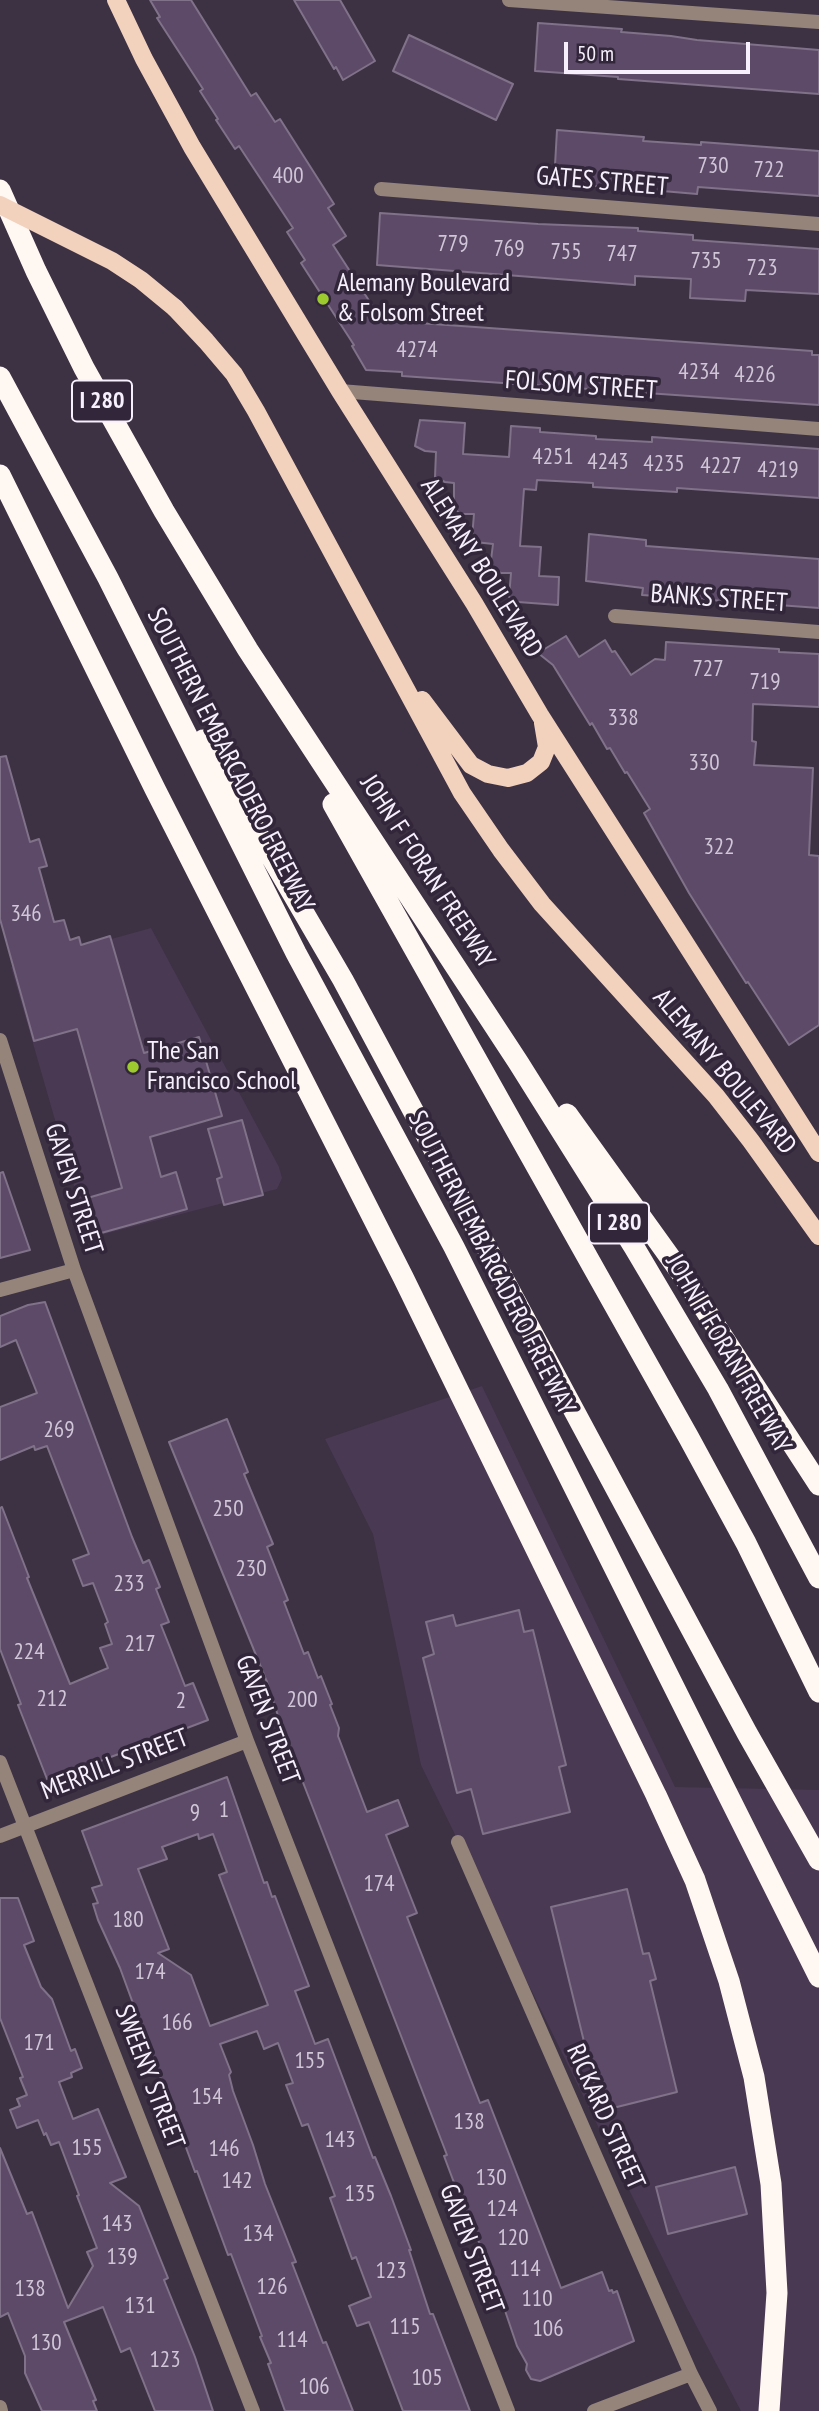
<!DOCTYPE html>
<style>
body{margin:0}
#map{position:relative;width:819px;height:2411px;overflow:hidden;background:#3d3144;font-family:"PT Sans Narrow",sans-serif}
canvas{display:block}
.scale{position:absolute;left:564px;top:42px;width:186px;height:32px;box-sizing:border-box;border:4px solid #f7f0fc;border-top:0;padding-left:9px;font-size:21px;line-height:24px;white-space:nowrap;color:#f7f0fc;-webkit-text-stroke:5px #32273a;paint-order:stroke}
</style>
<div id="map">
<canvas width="819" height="2411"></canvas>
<div class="scale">50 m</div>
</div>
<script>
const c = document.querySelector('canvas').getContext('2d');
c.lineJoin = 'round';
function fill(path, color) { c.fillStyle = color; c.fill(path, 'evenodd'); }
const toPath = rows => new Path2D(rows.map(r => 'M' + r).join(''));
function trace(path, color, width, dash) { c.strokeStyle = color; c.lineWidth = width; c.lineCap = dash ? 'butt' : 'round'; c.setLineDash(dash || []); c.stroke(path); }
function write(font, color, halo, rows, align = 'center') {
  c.font = font + ' "PT Sans Narrow",sans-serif'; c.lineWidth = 7; c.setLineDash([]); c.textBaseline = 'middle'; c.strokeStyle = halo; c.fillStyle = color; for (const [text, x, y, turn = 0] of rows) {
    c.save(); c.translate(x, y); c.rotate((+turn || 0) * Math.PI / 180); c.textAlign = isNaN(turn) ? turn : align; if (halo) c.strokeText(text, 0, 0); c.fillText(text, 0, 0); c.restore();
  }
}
const built = toPath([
 [151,928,279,1167,282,1178,277,1189,89,1238,11,967],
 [482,1386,675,1787,819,1790,819,2411,741,2411,687,2308,421,1765,373,1534,325,1439]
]);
const building = toPath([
 [150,0,191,0,251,96,256,93,275,122,280,119,334,204,328,208,346,236,333,245,379,316,405,318,405,322,812,351,812,355,819,355,819,405,402,376,402,372,366,370,352,346,354,345,301,263,305,260,287,232,293,228,239,146,235,149,216,120,218,119,200,91,203,89,157,18,160,17,150,0],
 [294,0,340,0,375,61,343,80,336,67,334,69,294,0],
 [538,23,622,29,621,32,671,36,697,40,819,50,819,94,618,79,618,77,535,71,538,23],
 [409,35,513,84,496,120,393,71,409,35],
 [557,130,644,137,643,141,701,145,701,142,819,151,819,196,698,187,697,194,639,189,640,186,612,184,608,187,554,183,557,130],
 [380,213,538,224,638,228,638,231,693,235,693,240,819,249,819,294,746,290,745,301,690,298,691,279,635,276,635,285,377,265,380,213],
 [420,420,465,423,463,454,509,457,511,426,540,428,540,432,596,436,596,439,652,442,652,437,819,449,819,498,677,488,677,492,593,487,593,483,537,480,536,490,524,489,520,546,541,547,539,576,559,577,558,605,518,602,509,597,511,573,501,573,490,568,493,544,475,542,475,539,472,538,474,514,460,514,454,508,454,483,445,482,435,477,436,452,425,451,415,446,420,420],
 [589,534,646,540,646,546,819,559,819,608,642,595,643,588,586,581,589,534],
 [566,636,579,657,605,640,612,652,615,651,631,675,655,659,665,660,666,642,779,649,779,652,819,654,819,707,753,704,752,741,756,742,754,765,813,768,809,855,819,856,819,1025,789,1045,748,982,746,983,689,893,644,813,650,809,627,772,625,773,610,748,607,749,592,723,590,725,553,665,538,653,566,636],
 [6,756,30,842,39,839,47,866,39,868,54,922,64,920,70,940,79,937,81,945,110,936,144,1053,199,1037,222,1116,150,1137,161,1177,176,1172,187,1209,94,1235,84,1199,122,1188,77,1029,34,1041,0,919,0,757,6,756],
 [242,1120,263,1195,224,1205,217,1179,222,1177,208,1129,242,1120],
 [3,1172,30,1250,0,1258,0,1173,3,1172],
 [45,1302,132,1537,143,1563,149,1560,160,1587,156,1589,169,1622,161,1625,171,1650,185,1686,193,1683,208,1720,53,1779,52,1777,47,1779,18,1705,21,1704,0,1649,0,1508,2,1507,29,1577,27,1578,70,1684,108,1668,100,1648,112,1644,105,1624,108,1622,93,1583,83,1586,73,1560,89,1554,47,1446,35,1450,34,1446,0,1460,0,1407,37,1393,16,1340,0,1347,0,1316,28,1305,45,1302],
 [227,1419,248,1472,244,1474,273,1544,267,1547,288,1600,284,1602,304,1654,308,1652,318,1678,321,1676,332,1704,330,1705,339,1728,338,1736,367,1812,398,1800,408,1826,386,1835,417,1913,407,1917,480,2103,488,2100,561,2288,602,2272,609,2291,612,2290,613,2293,617,2291,634,2341,540,2381,531,2379,526,2370,527,2364,517,2346,498,2290,488,2273,490,2272,486,2259,453,2180,444,2156,447,2155,313,1808,286,1739,280,1735,282,1728,267,1682,169,1442,227,1419],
 [519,1610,524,1632,533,1630,566,1765,559,1767,570,1812,483,1834,471,1789,457,1793,423,1658,434,1654,426,1622,453,1615,456,1626,519,1610],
 [227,1777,264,1883,267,1882,272,1897,275,1896,309,1986,295,1991,315,2044,328,2039,373,2158,375,2157,391,2196,411,2250,409,2250,430,2314,433,2314,470,2411,403,2411,369,2322,357,2326,349,2306,371,2297,356,2257,352,2259,330,2198,335,2196,308,2124,302,2126,286,2085,293,2083,278,2043,264,2049,257,2031,220,2044,231,2072,229,2075,233,2091,253,2145,265,2184,296,2262,292,2263,323,2343,326,2342,353,2411,285,2411,268,2364,271,2363,260,2337,262,2336,231,2254,228,2255,197,2171,195,2172,120,1968,98,1920,93,1904,98,1903,92,1888,102,1885,82,1831,227,1777],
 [198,1834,199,1839,213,1834,227,1872,219,1875,268,2005,210,2026,191,1975,158,1953,169,1949,138,1869,167,1859,162,1847,198,1834],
 [627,1889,643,1954,649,1953,656,1979,650,1981,677,2092,601,2111,551,1907,627,1889],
 [0,1898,18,1898,34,1941,24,1945,41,1987,52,1999,71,2051,75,2049,82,2068,71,2073,72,2077,59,2082,73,2119,98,2109,126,2177,110,2183,139,2206,168,2278,164,2280,195,2357,213,2411,155,2411,130,2348,121,2352,103,2307,64,2322,96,2400,93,2401,97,2411,42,2411,25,2373,25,2356,8,2313,0,2317,0,2148,27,2214,32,2212,68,2308,93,2266,87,2252,97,2248,77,2196,79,2195,59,2142,51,2145,46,2133,44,2135,38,2120,17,2128,10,2110,20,2106,17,2099,27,2095,20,2078,23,2077,0,2018,0,1898],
 [735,2167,747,2214,668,2234,656,2187,735,2167]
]);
const minor = toPath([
 [509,0,819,22],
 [381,189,819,224],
 [340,391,819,429],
 [615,616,819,632],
 [0,1040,74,1270,247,1741,508,2411],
 [0,1290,74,1270],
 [0,1762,253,2411],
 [0,1836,247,1741],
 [458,1842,691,2374,710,2411],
 [0,2407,1,2411],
 [594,2411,691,2374]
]);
const primary = toPath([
 [116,0,144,59,192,147,340,391,474,603,540,715,819,1153],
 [175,308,206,341,234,374,256,411,462,793,501,850,542,904,716,1096,751,1141,819,1236],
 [422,700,471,765,488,774,508,778,527,773,541,762,547,747,543,723]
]);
const motorway = toPath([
 [0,190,36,271,84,368,164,511,248,650,518,1062,634,1247,718,1389,819,1578],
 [0,377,108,578,296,953,454,1247,819,1977],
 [0,475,155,789,403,1277,656,1795,695,1880,729,1981,754,2077,771,2184,777,2293,769,2411],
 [203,740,343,980,747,1733,819,1860],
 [333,804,689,1438,746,1543,819,1692],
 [567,1114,682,1274,819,1485]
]);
const primaryBridge = toPath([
 [0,205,112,261,141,280,175,308]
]);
const markers = [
 [323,299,7,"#9dca2f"],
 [133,1067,7,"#9dca2f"]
];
const numberNames = [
 ["730",713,166],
 ["722",769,170],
 ["400",288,176],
 ["779",453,244],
 ["769",509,249],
 ["755",566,252],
 ["747",622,254],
 ["735",706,261],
 ["723",762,268],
 ["4274",417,350],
 ["4234",699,372],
 ["4226",755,375],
 ["4251",553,457],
 ["4243",608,462],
 ["4235",664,464],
 ["4227",721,466],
 ["4219",778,470],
 ["727",708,669],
 ["719",765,682],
 ["338",623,718],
 ["330",704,763],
 ["322",719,847],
 ["346",26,914],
 ["269",59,1430],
 ["250",228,1509],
 ["230",251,1569],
 ["233",129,1584],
 ["217",140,1644],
 ["224",29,1652],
 ["212",52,1699],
 ["200",302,1700],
 ["2",181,1701],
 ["1",224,1810],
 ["9",195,1813],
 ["174",379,1884],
 ["180",128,1920],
 ["174",150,1972],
 ["166",177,2023],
 ["171",39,2043],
 ["155",310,2061],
 ["154",207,2097],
 ["138",469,2122],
 ["143",340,2140],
 ["155",87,2148],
 ["146",224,2149],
 ["130",491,2178],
 ["142",237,2181],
 ["135",360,2194],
 ["124",502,2209],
 ["143",117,2224],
 ["134",258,2234],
 ["120",513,2238],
 ["139",122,2257],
 ["114",525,2269],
 ["123",391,2271],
 ["126",272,2287],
 ["138",30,2289],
 ["110",537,2299],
 ["131",140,2306],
 ["115",405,2327],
 ["106",548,2329],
 ["114",292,2340],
 ["130",46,2343],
 ["123",165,2360],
 ["105",427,2378],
 ["106",314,2387]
];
const shields = [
 [102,401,60],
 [619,1223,60]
];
const shieldNames = [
 ["I 280",102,401],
 ["I 280",619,1223]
];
const streetNames = [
 ["GATES STREET",602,182,5],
 ["FOLSOM STREET",581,386,4],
 ["ALEMANY BOULEVARD",481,568,58],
 ["BANKS STREET",719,599,4],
 ["SOUTHERN EMBARCADERO FREEWAY",230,760,63],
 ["JOHN F FORAN FREEWAY",427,872,57],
 ["ALEMANY BOULEVARD",724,1072,50],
 ["GAVEN STREET",73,1189,72],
 ["SOUTHERN EMBARCADERO FREEWAY",491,1263,63],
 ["JOHN F FORAN FREEWAY",728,1354,60],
 ["GAVEN STREET",267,1720,69],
 ["MERRILL STREET",115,1765,-21],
 ["SWEENY STREET",149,2077,69],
 ["RICKARD STREET",605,2117,66],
 ["GAVEN STREET",471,2249,69]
];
const poiNames = [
 ["Alemany Boulevard",337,284],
 ["& Folsom Street",337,314],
 ["The San",147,1052],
 ["Francisco School",147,1082]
];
fill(built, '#493952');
fill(building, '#5d4a69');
trace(building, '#807288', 2);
trace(minor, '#94847a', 14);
trace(primary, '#f2d1bd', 18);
trace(motorway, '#fff7f2', 21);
trace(primaryBridge, '#f2d1bd', 18);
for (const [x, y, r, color] of markers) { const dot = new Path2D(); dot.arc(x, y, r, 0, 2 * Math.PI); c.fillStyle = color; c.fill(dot); trace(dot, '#32273a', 2.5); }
write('23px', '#d0c6d7', null, numberNames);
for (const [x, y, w] of shields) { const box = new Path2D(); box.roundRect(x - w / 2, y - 20.5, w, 41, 5); c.fillStyle = '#32273a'; c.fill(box); trace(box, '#f7f0fc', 2); }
write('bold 24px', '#f7f0fc', null, shieldNames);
write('26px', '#f7f0fc', '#32273a', streetNames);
write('26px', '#f7f0fc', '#32273a', poiNames, 'left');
</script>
